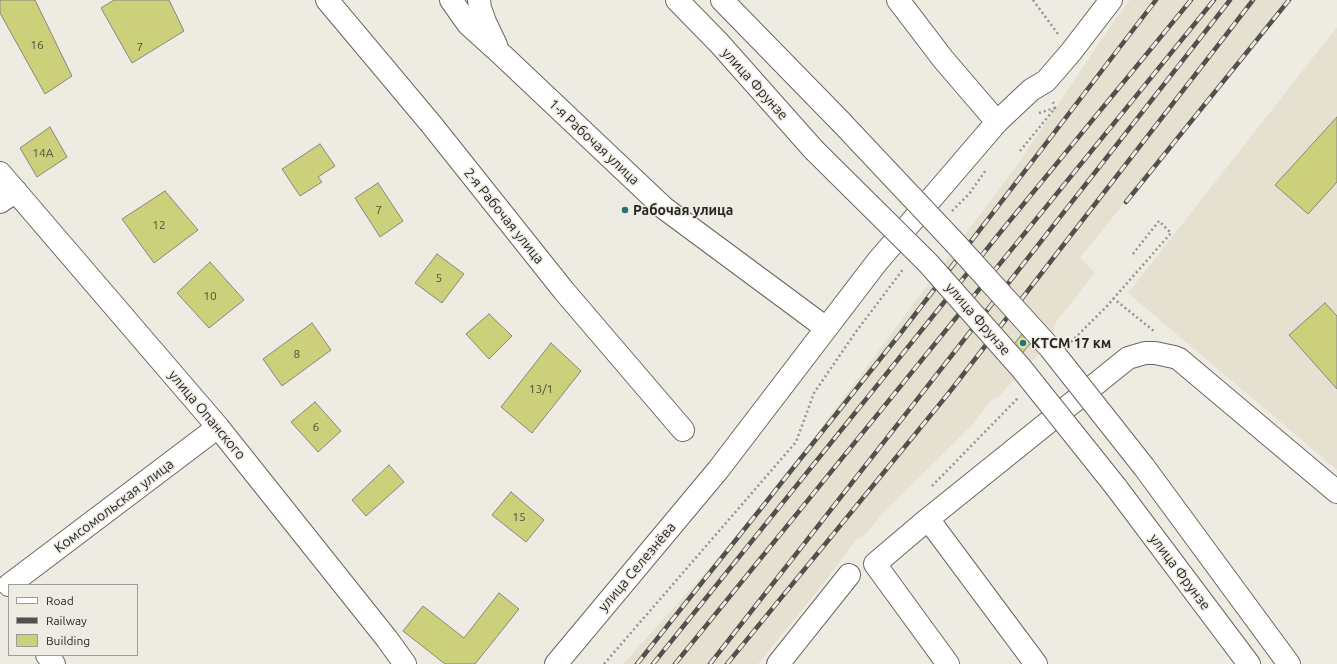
<!DOCTYPE html>
<meta charset="utf-8">
<style>
body{margin:0}
#map{position:relative;width:1337px;height:664px;overflow:hidden;background:#eeebe3;font-family:Ubuntu,sans-serif}
canvas{display:block}
.legend{position:absolute;left:8px;top:584px;width:130px;height:72px;box-sizing:border-box;background:#eeebe3;border:1px solid #9e9c96;margin:0;padding:5px 7px;list-style:none;font-size:12px;color:#272623}
.legend li{display:flex;align-items:center;gap:8px;height:20px}
.legend b{width:20px;border:1px solid #9e9c96}
</style>
<div id="map">
<canvas width="1337" height="664"></canvas>
<ul class="legend">
<li><b style="height:5px;background:#fff"></b>Road</li>
<li><b style="height:5px;background:#52504c"></b>Railway</li>
<li><b style="height:11px;background:#cdd07a"></b>Building</li>
</ul>
</div>
<script>
const c = document.querySelector('canvas').getContext('2d');
c.lineJoin = 'round';
function fill(path, color) { c.fillStyle = color; c.fill(path, 'evenodd'); }
const toPath = rows => new Path2D(rows.map(r => 'M' + r).join(''));
function trace(path, color, width, dash) { c.strokeStyle = color; c.lineWidth = width; c.lineCap = dash ? 'butt' : 'round'; c.setLineDash(dash || []); c.stroke(path); }
function write(font, color, halo, rows, align = 'center') {
  c.font = font + ' Ubuntu,sans-serif'; c.lineWidth = 3; c.setLineDash([]); c.textBaseline = 'middle'; c.strokeStyle = halo; c.fillStyle = color; for (const [text, x, y, turn = 0] of rows) {
    c.save(); c.translate(x, y); c.rotate((+turn || 0) * Math.PI / 180); c.textAlign = isNaN(turn) ? turn : align; if (halo) c.strokeText(text, 0, 0); c.fillText(text, 0, 0); c.restore();
  }
}
const built = toPath([
 [1130,0,1287,0,1080,258,1095,273,1056,322,1051,341,998,397,991,400,971,426,882,514,867,533,856,540,820,588,758,664,623,664,751,522,1020,161,1112,24],
 [1337,27,1337,470,1128,293]
]);
const building = toPath([
 [0,0,35,0,72,76,45,94,0,13,0,0],
 [114,0,169,0,184,31,132,63,101,8,114,0],
 [1337,117,1337,182,1308,214,1275,185,1337,117],
 [50,127,67,157,37,177,20,148,50,127],
 [320,144,335,166,318,177,322,182,300,196,282,169,320,144],
 [378,183,403,221,380,237,355,198,378,183],
 [165,191,198,230,154,263,122,219,165,191],
 [437,254,464,274,442,303,415,283,437,254],
 [210,262,244,300,209,328,177,293,210,262],
 [1325,303,1337,316,1337,389,1289,335,1325,303],
 [489,314,512,336,489,359,466,334,489,314],
 [312,323,331,350,282,386,263,359,312,323],
 [1026,329,1036,337,1019,357,1010,349,1026,329],
 [551,343,581,371,532,433,501,407,551,343],
 [315,402,341,431,318,452,291,422,315,402],
 [389,465,404,482,366,516,352,500,389,465],
 [511,492,544,520,526,542,492,515,511,492],
 [499,593,519,609,475,664,445,664,403,631,423,606,464,638,499,593]
]);
const path = toPath([
 [1033,0,1058,34],
 [1039,113,1055,108],
 [1020,151,1055,108,1053,102],
 [952,211,969,194,986,170],
 [1113,298,1155,332],
 [1071,342,1107,306,1171,233,1159,221,1132,255],
 [932,486,1018,398],
 [604,664,796,442,814,393,855,333,904,268]
]);
const minor = toPath([
 [327,0,431,124,564,291,683,430],
 [997,122,1031,90,1046,81,1071,52,1111,0],
 [0,173,218,427,387,639,405,664],
 [0,202,16,191],
 [928,519,1036,664],
 [9,585,218,427],
 [47,655,54,664],
 [778,664,849,575],
 [948,664,875,564,928,519,1128,358,1145,353,1155,353,1174,357,1179,359,1337,492]
]);
const major = toPath([
 [451,0,468,24,499,52,664,208,826,328],
 [479,0,480,8,485,22,496,45],
 [677,0,719,43,814,150],
 [722,0,841,122],
 [1144,467,1289,664],
 [1116,487,1249,664],
 [556,664,718,470,877,262,997,122,943,59,898,0]
]);
const rail = toPath([
 [1126,202,1289,0],
 [637,664,900,334,1156,0],
 [653,664,1003,229,1191,0],
 [675,664,1214,0],
 [710,664,1230,0],
 [727,664,948,394,1253,0]
]);
const majorBridge = toPath([
 [841,122,955,243,1050,348,1144,467],
 [814,150,928,263,1021,368,1116,487]
]);
const markers = [
 [625,210,4,"#277274"],
 [1023,343,4,"#277274"]
];
const numberNames = [
 ["16",37,45],
 ["7",140,47],
 ["14А",43,153],
 ["7",379,210],
 ["12",159,225],
 ["5",439,278],
 ["10",210,296],
 ["8",297,354],
 ["13/1",541,389],
 ["6",316,427],
 ["15",519,517]
];
const streetNames = [
 ["улица Фрунзе",755,84,48],
 ["1-я Рабочая улица",594,142,43],
 ["2-я Рабочая улица",504,216,51],
 ["улица Фрунзе",978,319,49],
 ["улица Опанского",207,415,50],
 ["Комсомольская улица",114,506,-37],
 ["улица Селезнёва",637,567,-50],
 ["улица Фрунзе",1180,572,53]
];
const poiNames = [
 ["Рабочая улица",633,210],
 ["КТСМ 17 км",1031,343]
];
fill(built, '#e6e0d1');
fill(building, '#cdd07a');
trace(building, '#86877f', 1);
trace(minor, '#6a6760', 24);
trace(major, '#6a6760', 24);
trace(path, '#95938d', 2.5, [2, 3]);
trace(minor, '#fff', 22);
trace(major, '#fff', 22);
trace(rail, '#52504c', 4.5);
trace(rail, '#eeebe3', 3, [9]);
trace(majorBridge, '#6a6760', 24, []);
trace(majorBridge, '#fff', 22);
for (const [x, y, r, color] of markers) { const dot = new Path2D(); dot.arc(x, y, r, 0, 2 * Math.PI); c.fillStyle = color; c.fill(dot); trace(dot, '#eeebe3', 1.5); }
write('12px', '#505039', null, numberNames);
write('14px', '#272623', '#eeebe3', streetNames);
write('bold 14px', '#272623', '#eeebe3', poiNames, 'left');
</script>
